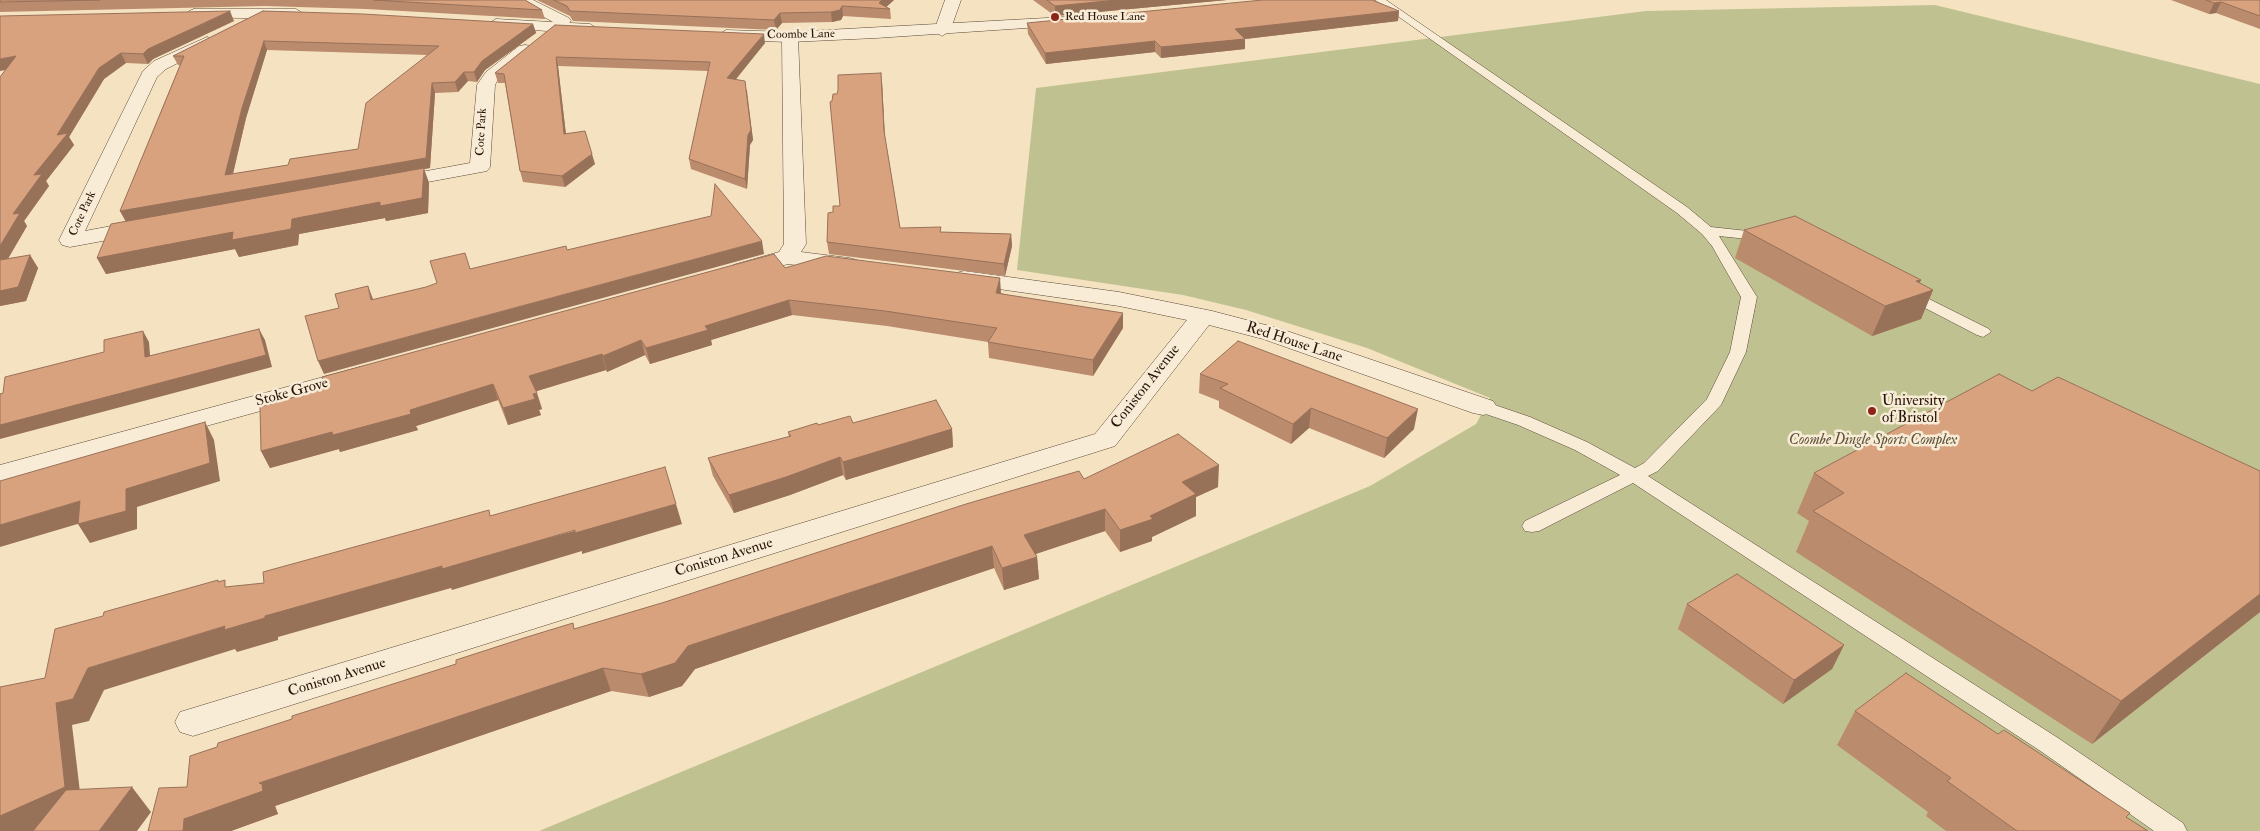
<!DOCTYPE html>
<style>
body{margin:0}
canvas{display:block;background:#f5e2c0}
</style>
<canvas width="2260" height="831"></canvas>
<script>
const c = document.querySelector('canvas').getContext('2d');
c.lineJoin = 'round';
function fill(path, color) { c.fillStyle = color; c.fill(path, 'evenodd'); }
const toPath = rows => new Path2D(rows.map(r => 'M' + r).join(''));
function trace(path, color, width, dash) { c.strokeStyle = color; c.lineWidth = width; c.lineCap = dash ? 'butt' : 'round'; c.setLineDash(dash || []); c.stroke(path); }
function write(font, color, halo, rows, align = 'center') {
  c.font = font + ' "IM FELL Double Pica",serif'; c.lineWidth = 5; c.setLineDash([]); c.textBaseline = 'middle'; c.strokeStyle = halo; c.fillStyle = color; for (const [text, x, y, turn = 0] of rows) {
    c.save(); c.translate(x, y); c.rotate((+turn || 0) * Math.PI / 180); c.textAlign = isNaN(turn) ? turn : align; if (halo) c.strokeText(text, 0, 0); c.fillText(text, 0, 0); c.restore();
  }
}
const green = toPath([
 [1935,5,2260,84,2260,831,539,831,1370,486,1476,424,1490,398,1367,348,1246,310,1183,295,1017,270,1036,88,1646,11]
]);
const service = toPath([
 [1375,0,1386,0,1687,207,1711,227,1766,233,1773,237,1766,241,1719,236,1757,297,1746,352,1721,405,1658,471,1648,476,2058,738,2183,823,2187,831,2154,831,2042,752,1633,483,1539,531,1532,532,1525,531,1522,526,1525,521,1620,475,1575,450,1518,425,1477,411,1474,407,1477,403,1489,403,1530,417,1587,442,1635,468,1644,463,1707,399,1730,352,1741,297,1712,246,1702,234,1677,213,1375,0],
 [1907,288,1989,329,1991,332,1983,337,1977,335,1902,296,1899,293,1907,288]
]);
const minor = toPath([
 [513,0,533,0,569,18,571,21,563,30,551,30,549,27,553,22,513,0],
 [945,0,961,0,950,31,942,36,934,31,945,0],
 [790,32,798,37,806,244,801,252,849,258,857,260,860,265,857,270,849,272,788,264,741,277,733,275,729,270,733,265,779,252,784,244,782,37,790,32],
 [207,37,215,42,213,45,166,69,157,77,85,231,143,220,151,222,154,227,151,232,70,247,62,245,59,240,143,71,154,61,207,37],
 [525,45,531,46,533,50,531,54,498,79,495,85,490,167,487,171,390,189,383,187,380,183,383,179,470,163,477,85,486,72,519,46,525,45],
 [964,271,1119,292,1212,311,1281,329,1493,401,1497,407,1493,413,1483,415,1473,413,1263,339,1209,325,1115,446,193,736,180,732,175,722,180,712,1095,434,1187,320,1119,306,956,283,952,278,956,273,964,271],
 [360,367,369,369,373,375,369,381,0,483,0,465,360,367]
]);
const tertiary = toPath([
 [194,9,296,9,304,14,296,19,189,17,186,14,189,11,194,9],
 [1065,17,1071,19,1073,22,1071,25,876,38,790,42,726,40,718,35,726,30,790,32,1065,17],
 [496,19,590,24,598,29,590,34,490,27,488,24,496,19]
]);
const wall = toPath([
 [0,0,525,0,542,10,545,19,366,9,265,6,0,12],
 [537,0,894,0,886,7,890,9,891,19,843,16,841,20,832,22,782,23,776,30,573,21,570,16],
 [1033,0,1227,0,1055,16],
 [2171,0,2260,0,2260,29,2216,13,2209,14],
 [263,11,533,24,536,33,485,70,477,82,468,81,458,92,435,93,430,168,424,169,429,183,428,213,386,221,385,218,299,234,298,245,239,257,235,249,106,274,97,258,126,221,120,211,180,65,178,65,173,56],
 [267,50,428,55,358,149,288,165,233,174,246,118],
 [1399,11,1398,21,1245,39,1245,49,1161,58,1155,52,1046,64,1028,34,1027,23],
 [234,21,153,59,148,64,126,63,104,79,69,137,74,145,46,181,49,186,24,221,27,226,8,259,30,255,38,268,26,301,0,306,6,70],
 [555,25,765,43,735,79,747,90,753,140,750,145,747,189,691,169,689,159,708,71,558,66,566,134,595,164,565,187,523,182,520,171,505,83,498,83,495,73],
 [882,82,885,137,900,228,941,232,1011,234,1012,246,1005,276,829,254,827,242,833,212,840,206,837,94],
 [1744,230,1933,290,1921,319,1872,336,1735,258],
 [785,268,1001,293,1123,328,1093,376,989,358,988,342,887,326,792,315,711,340,712,345,650,364,645,355,607,372,606,370,536,391,542,409,539,410,541,415,508,425,498,400,416,426,418,430,340,452,339,449,270,468,261,451],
 [1200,374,1414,429,1384,458,1309,428,1291,444,1219,408,1219,401,1199,393],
 [2032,391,2260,612,2092,744,1796,552,1809,521,1797,513,1814,473],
 [853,423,952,429,953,447,846,480,843,475,790,495,734,513,713,476,708,458,789,437,788,432,818,425],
 [1084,479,1218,487,1196,497,1196,516,1152,537,1152,541,1120,552,1105,531,1036,554,1037,557,1039,579,1004,590,994,568,695,669,682,686,649,697,611,691,275,806,278,814,231,831,148,831,187,787,575,629],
 [1687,604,1844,645,1832,669,1783,704,1678,629],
 [1855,711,1998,734,2148,831,1946,831,1926,816,1928,812,1837,745]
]);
const shadedWall = toPath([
 [882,0,894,0,884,9,879,3],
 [1117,0,1227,0,1055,16,1055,6],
 [2221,2,2216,13,2209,14,2214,3],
 [842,6,843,16,841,20,832,22,831,12],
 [230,11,234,21,153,59,148,64,143,54,148,49],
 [1399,11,1398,21,1245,39,1245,49,1161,58,1161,47,1235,29],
 [780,13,782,23,776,30,774,20],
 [533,24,536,33,485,70,477,82,474,72,482,61],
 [764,34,765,43,729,88,727,78],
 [264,41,267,50,246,118,230,186,225,175,242,108],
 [1155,41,1155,52,1046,64,1045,53],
 [121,53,126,63,104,79,69,137,74,145,46,181,49,186,24,221,27,226,0,272,0,246,13,214,34,175,57,135,99,68],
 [16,56,22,67,0,71,0,59],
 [556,57,558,66,567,144,564,134],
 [464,72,468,81,458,92,455,82],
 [881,73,882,82,885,141,884,131],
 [745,81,753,140,750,145,747,189,745,179],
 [432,83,435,93,430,168,424,169,429,183,428,213,386,221,385,218,299,234,298,245,239,257,235,249,106,274,97,258,292,219,380,202,422,198,126,222,120,211,426,158],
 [592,154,595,164,565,187,562,176],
 [1011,234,1012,246,1005,276,1004,264],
 [762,241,764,254,324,374,318,361],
 [30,255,38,268,26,301,0,306,0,291],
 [1000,278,1001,293,997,308,996,293],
 [1921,280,1914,296,1933,290,1921,319,1872,336,1885,306,1916,281],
 [368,286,373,299,371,300],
 [789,300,792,315,711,340,712,345,650,364,646,348,705,326],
 [1123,313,1123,328,1093,376,1093,360],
 [259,329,265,340,272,367,0,439,0,425],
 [143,331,149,342,151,368,145,357],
 [641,340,645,355,607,372,603,356],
 [602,354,606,370,534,392,529,376],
 [493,384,498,400,416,426,418,430,340,452,339,449,270,468,261,451,410,410],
 [537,393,542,409,539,410,541,415,508,425,503,408,533,394],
 [1311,408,1309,428,1291,444,1293,424],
 [1418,409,1414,429,1384,458,1387,438],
 [205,422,214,440,220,481,137,507,137,529,90,543,78,524,126,489],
 [952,429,953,447,846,480,843,462],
 [840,457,843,475,790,495,734,513,729,495],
 [1219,465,1218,487,1196,497,1196,516,1152,537,1152,541,1120,552,1120,530,1150,516,1182,482],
 [80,501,91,520,0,547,0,525],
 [676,504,682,524,582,554,582,551,452,590,451,588,278,637,278,640,237,652,235,649,104,690,89,721,72,725,82,809,35,831,0,831,0,816,56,703,88,668,225,626,442,566],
 [1105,509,1105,531,1026,557,1024,535],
 [992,546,994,568,695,669,682,686,649,697,641,674,688,646],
 [1037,557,1039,579,1004,590,1002,568],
 [2260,594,2260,612,2092,744,2121,701],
 [1844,645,1832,669,1783,704,1794,680],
 [603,668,611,691,275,806,278,814,231,831,183,831,184,819,259,783],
 [132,787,151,812,137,831,99,831]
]);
const building = toPath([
 [0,0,100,0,0,2,0,0],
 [374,0,525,0,542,10,374,0],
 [554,0,882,0,879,3,890,9,842,6,840,10,831,12,780,13,774,20,570,11,567,6,554,0],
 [1047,0,1117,0,1055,6,1047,0],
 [1262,0,1372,0,1399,11,1235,29,1245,39,1161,47,1155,41,1045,53,1027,23,1262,0],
 [2206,0,2260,0,2260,16,2221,2,2214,3,2206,0],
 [230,11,148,49,143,54,121,53,99,68,57,135,68,133,34,175,42,174,13,214,20,213,0,246,0,77,16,56,0,59,0,16,230,11],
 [263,11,363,14,533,24,482,61,474,72,464,72,455,82,432,83,426,158,120,211,184,56,173,56,263,11],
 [264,41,439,46,366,103,358,149,290,159,288,165,225,175,242,108,264,41],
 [555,25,764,34,727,78,745,81,751,130,748,135,745,179,689,159,710,62,556,57,564,134,585,131,592,154,562,176,520,171,504,74,495,73,555,25],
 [881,73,884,131,900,228,941,227,940,232,1011,234,1004,264,827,242,828,213,833,212,833,206,840,206,830,102,832,101,833,94,837,94,838,90,838,75,881,73],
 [424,168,422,198,380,206,380,202,292,219,291,229,232,240,233,232,97,258,111,224,424,168],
 [715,184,762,241,318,361,305,316,339,308,335,294,368,286,371,300,426,287,437,283,430,261,465,253,470,269,566,246,567,250,711,216,715,184],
 [1795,216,1921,280,1916,281,1933,290,1885,306,1744,230,1795,216],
 [774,254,785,268,826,256,1000,278,996,293,1123,313,1093,360,988,342,997,328,885,311,789,300,705,326,708,330,646,348,641,340,603,356,602,354,529,376,537,393,533,394,535,399,503,408,493,384,410,410,411,414,333,435,332,432,261,451,260,407,325,388,322,377,774,254],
 [30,255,18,287,0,291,0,260,30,255],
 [259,329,266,355,0,425,0,394,3,393,5,377,104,352,104,340,143,331,145,357,259,329],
 [1238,341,1418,409,1387,438,1311,408,1293,424,1220,388,1228,384,1200,374,1238,341],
 [1999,374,2032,391,2058,377,2260,471,2260,594,2121,701,1813,511,1844,493,1814,473,1999,374],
 [936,400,952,429,843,462,840,457,786,477,729,495,708,458,791,436,788,432,817,423,818,425,850,416,853,423,936,400],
 [205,422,210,463,126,489,126,511,78,524,80,501,0,525,0,481,205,422],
 [1178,434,1219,465,1182,482,1196,494,1150,516,1153,519,1120,530,1105,509,1024,535,1037,557,1002,568,992,546,688,646,675,663,641,674,603,668,259,783,262,784,263,791,184,819,183,831,148,831,159,788,187,787,190,756,217,747,218,743,292,719,292,716,456,664,456,660,527,637,573,623,574,629,665,602,966,504,1079,471,1084,479,1178,434],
 [665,467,676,504,575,533,575,530,442,569,442,566,265,616,265,618,224,630,225,626,88,668,73,699,56,703,65,787,0,816,0,687,45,678,55,629,103,616,104,612,218,580,218,582,225,580,225,587,264,583,263,572,489,510,490,516,665,467],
 [1737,574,1844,645,1794,680,1687,604,1737,574],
 [1906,673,1998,734,2004,730,2130,813,2126,817,2148,831,2017,831,1947,781,1951,778,1855,711,1906,673],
 [132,787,99,831,33,831,66,790,132,787]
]);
const markers = [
 [1055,17,5,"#8f2418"],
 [1872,411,5,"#8f2418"]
];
const farPoinames = [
 ["Red House Lane",1065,17]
];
const farStreetnames = [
 ["Coombe Lane",801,35,-1],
 ["Cote Park",482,132,-87],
 ["Cote Park",83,214,-65]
];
const streetNames = [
 ["Red House Lane",1294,343,18],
 ["Coniston Avenue",1146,387,-52],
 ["Stoke Grove",292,393,-15],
 ["Coniston Avenue",724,558,-17],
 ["Coniston Avenue",337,678,-17]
];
const poiNames = [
 ["University",1882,402],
 ["of Bristol",1882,419]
];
const parkNames = [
 ["Coombe Dingle Sports Complex",1873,441]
];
fill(green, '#bfc290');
trace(service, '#5b4838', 1);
trace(minor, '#5b4838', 1);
trace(tertiary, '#5b4838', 1);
fill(service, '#f8ecd6');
fill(minor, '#f8ecd6');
fill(tertiary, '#f8ecd6');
fill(wall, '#bb8b6d');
fill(shadedWall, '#987159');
fill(building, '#d9a27f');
trace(building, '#987159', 1);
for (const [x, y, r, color] of markers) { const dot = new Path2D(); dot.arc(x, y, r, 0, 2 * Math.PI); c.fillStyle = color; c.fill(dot); trace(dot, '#f8ecd6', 2); }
write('12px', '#28150a', '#f8ecd6', farPoinames, 'left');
write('12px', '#28150a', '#f8ecd6', farStreetnames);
write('15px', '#28150a', '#f8ecd6', streetNames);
write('15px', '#28150a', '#f8ecd6', poiNames, 'left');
write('italic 15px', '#5d5239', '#f8ecd6', parkNames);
</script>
